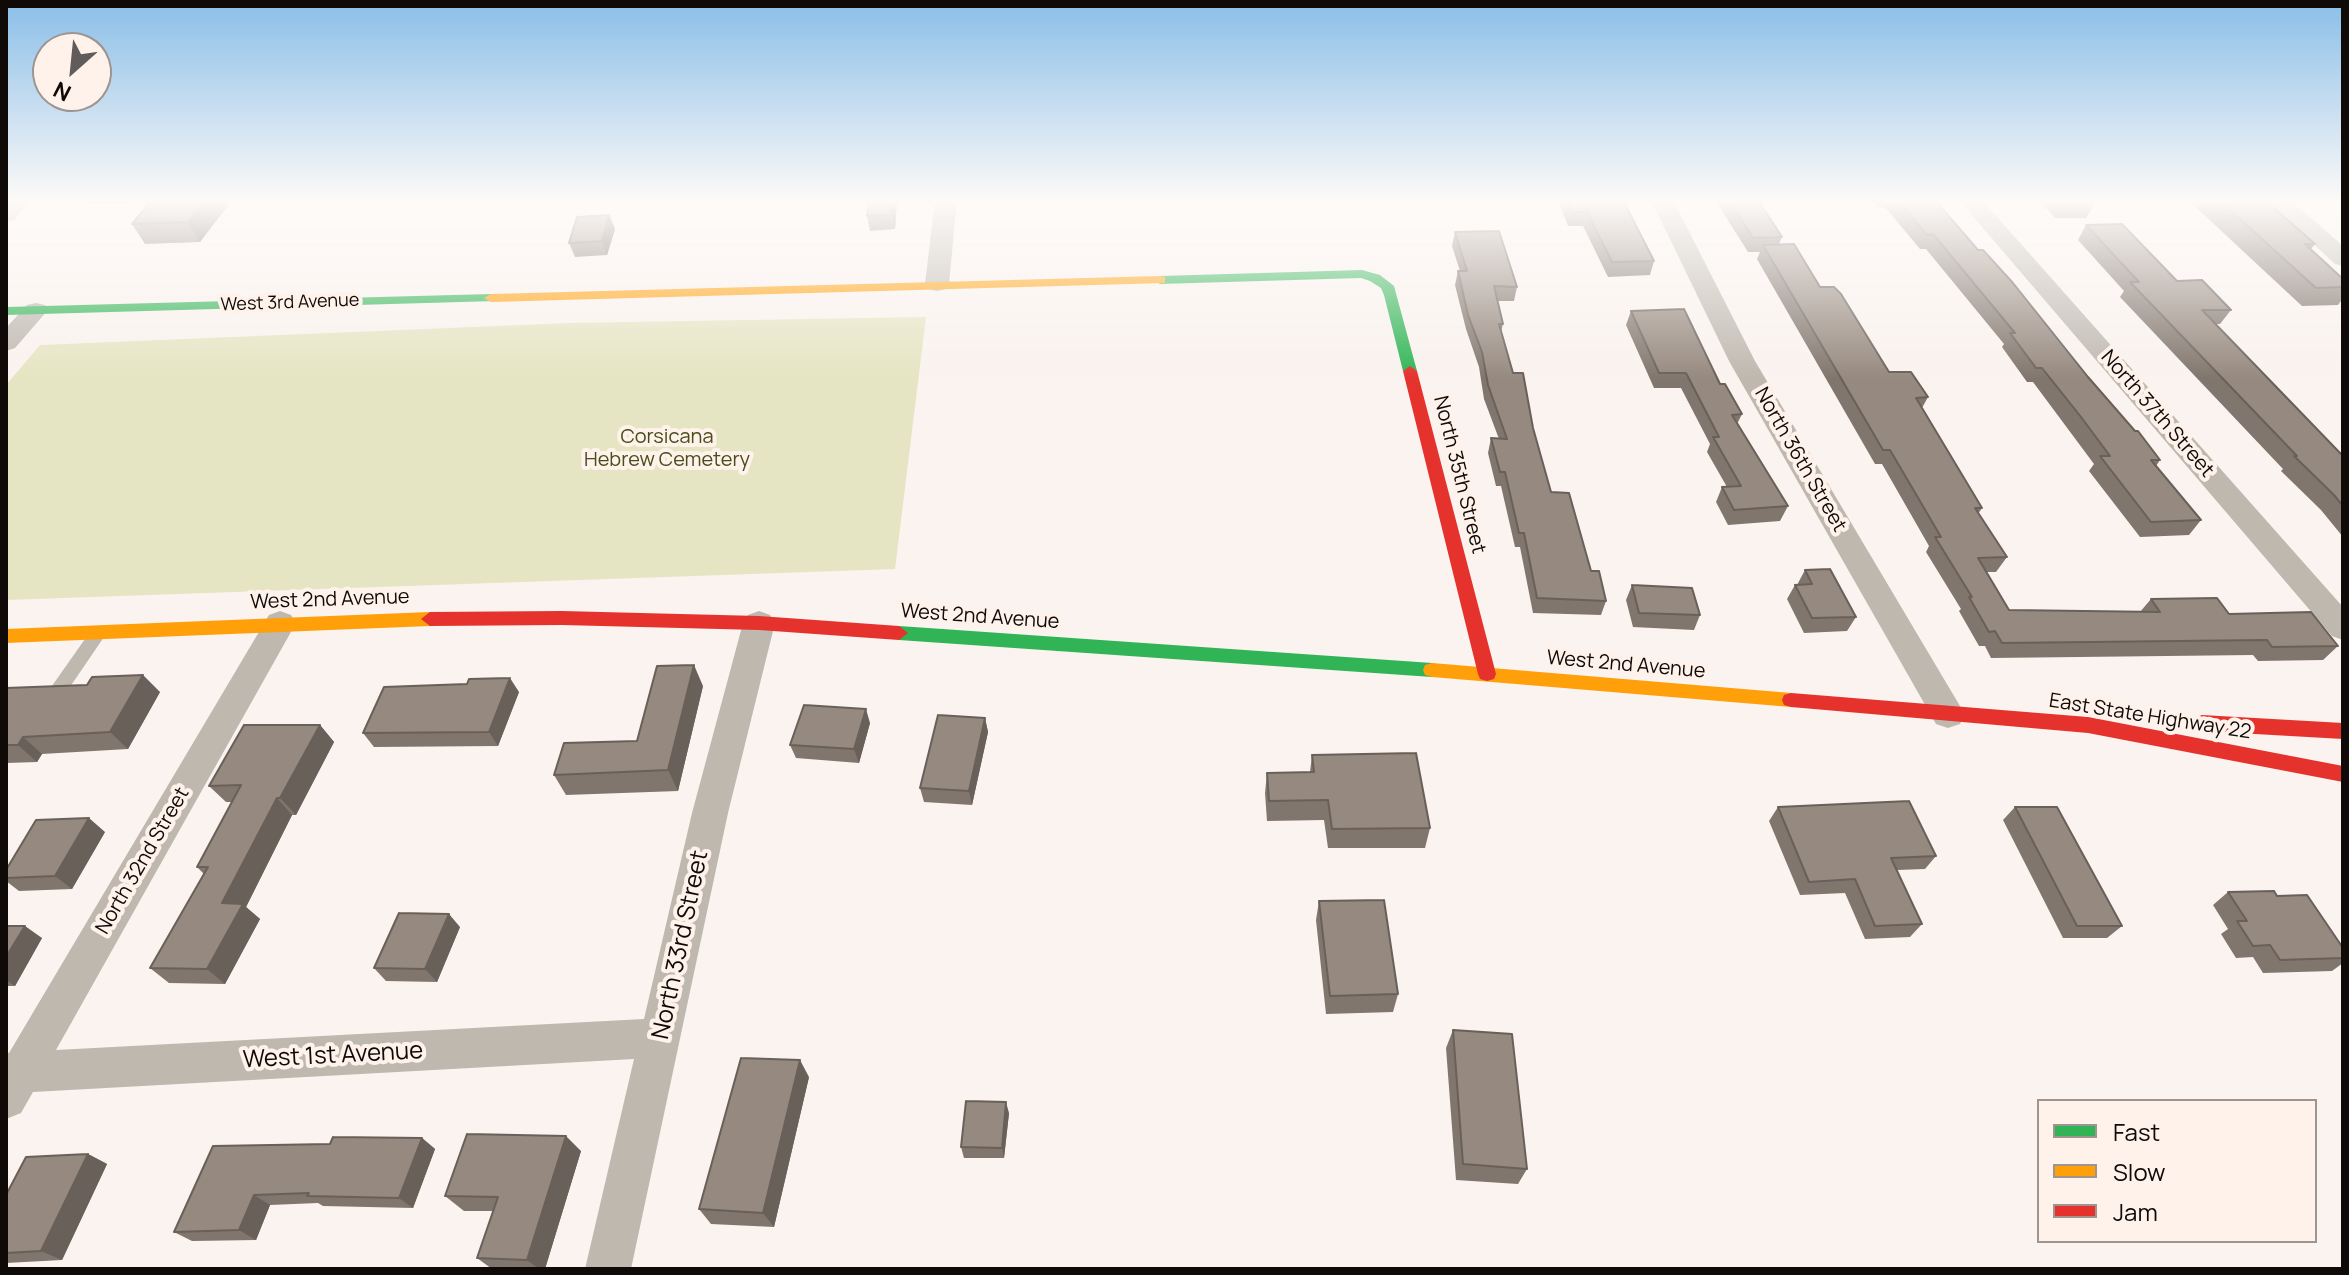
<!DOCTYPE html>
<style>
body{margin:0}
#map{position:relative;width:2349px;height:1275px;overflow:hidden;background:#faf3ef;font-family:Manrope,sans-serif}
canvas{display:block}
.frame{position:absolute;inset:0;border:8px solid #0f0a08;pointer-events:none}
.legend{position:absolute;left:2037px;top:1099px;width:280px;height:144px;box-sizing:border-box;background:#fef2eb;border:2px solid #9e9590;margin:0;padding:10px 14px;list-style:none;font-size:24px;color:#0f0a08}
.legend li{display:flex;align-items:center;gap:16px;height:40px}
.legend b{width:40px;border:2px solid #9e9590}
.north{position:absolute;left:32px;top:32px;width:80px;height:80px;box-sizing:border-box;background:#fef2eb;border:2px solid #9e9590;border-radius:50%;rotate:207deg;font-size:22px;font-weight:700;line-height:32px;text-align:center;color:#0f0a08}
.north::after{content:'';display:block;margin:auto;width:28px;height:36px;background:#615c59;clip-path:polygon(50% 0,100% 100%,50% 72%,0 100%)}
</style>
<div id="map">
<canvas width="2349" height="1275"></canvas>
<div class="frame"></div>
<ul class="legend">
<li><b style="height:10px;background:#30b455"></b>Fast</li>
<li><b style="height:10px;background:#ff9f0a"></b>Slow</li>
<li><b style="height:10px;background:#e5322d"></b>Jam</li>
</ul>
<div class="north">N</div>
</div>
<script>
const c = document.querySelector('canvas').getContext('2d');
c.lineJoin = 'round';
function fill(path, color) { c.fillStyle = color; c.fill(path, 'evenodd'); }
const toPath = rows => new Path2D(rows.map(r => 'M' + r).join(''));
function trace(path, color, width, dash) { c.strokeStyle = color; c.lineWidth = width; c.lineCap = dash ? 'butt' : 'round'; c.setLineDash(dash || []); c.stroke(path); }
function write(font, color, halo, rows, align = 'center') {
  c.font = font + ' Manrope,sans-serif'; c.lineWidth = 8; c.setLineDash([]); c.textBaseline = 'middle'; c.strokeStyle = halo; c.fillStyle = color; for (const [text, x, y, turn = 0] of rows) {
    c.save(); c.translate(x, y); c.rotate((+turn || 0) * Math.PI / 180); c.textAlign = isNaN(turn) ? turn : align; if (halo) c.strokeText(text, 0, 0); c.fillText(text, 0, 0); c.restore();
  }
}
const green = toPath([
 [926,317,895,569,6,600,6,385,40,345,568,323]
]);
const lane = toPath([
 [98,627,104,629,106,633,104,637,59,703,47,703,45,698,47,693,92,629,98,627]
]);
const street = toPath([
 [7,200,31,200,14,220,6,222,7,200],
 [935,200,957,200,949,284,946,289,937,291,928,289,925,284,935,200],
 [1651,200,1673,200,1755,361,1960,706,1965,715,1960,724,1948,728,1936,724,1729,361,1651,200],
 [1959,200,1982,200,2343,607,2343,640,2332,636,1959,200],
 [2266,200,2291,200,2343,246,2343,266,2335,264,2266,200],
 [36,303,45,305,48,310,15,348,6,351,6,328,27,305,36,303],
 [280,611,291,615,296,623,56,1050,644,1019,692,813,743,623,748,615,759,611,770,615,775,623,728,813,631,1269,585,1269,634,1059,33,1092,21,1113,6,1119,6,1053,9,1053,269,615,280,611]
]);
const fast = toPath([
 [1362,270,1380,275,1394,286,1417,371,1415,374,1410,376,1403,371,1384,295,1381,288,1370,281,1361,278,1160,284,1153,280,1160,276,1362,270],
 [491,294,496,295,496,301,6,315,6,307,491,294],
 [899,626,1432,663,1439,665,1441,670,1439,675,1432,677,899,640,890,633,899,626]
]);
const slow = toPath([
 [1160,276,1165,277,1165,283,491,302,484,298,491,294,1160,276],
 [430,612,439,619,430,626,6,643,6,629,430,612],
 [1432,663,1791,693,1798,695,1800,700,1798,705,1791,707,1432,677,1425,675,1423,670,1425,665,1432,663]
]);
const jam = toPath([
 [1410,366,1417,371,1496,674,1494,679,1487,681,1480,679,1478,674,1403,371,1410,366],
 [562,611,759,616,899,626,908,633,899,640,759,630,562,625,430,626,421,619,430,612,562,611],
 [1791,693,2088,717,2343,766,2343,782,2088,733,1791,707,1784,705,1782,700,1784,695,1791,693],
 [2202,715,2343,723,2343,739,2202,731,2195,728,2192,723,2195,718,2202,715]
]);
const wall = toPath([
 [87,200,232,200,200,242,145,244,132,224,150,203,90,204],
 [869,200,897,200,895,229,870,231,867,216],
 [1558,200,1623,200,1654,261,1650,275,1608,277,1583,226,1568,226],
 [1715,200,1761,200,1760,203,1782,237,1779,244,1820,287,1889,372,1928,397,1922,408,1982,508,1978,514,2007,557,1996,572,1987,572,2009,610,2140,612,2151,599,2229,614,2338,646,2323,660,2258,661,2253,655,1991,658,1985,646,1979,646,1959,611,1961,609,1926,552,1929,546,1882,464,1875,464,1757,259,1760,252,1748,252],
 [1872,200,1935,200,2160,460,2156,466,2201,520,2189,535,2140,537,2089,471,2094,464,2033,382,2027,382,2002,347,2004,344,1926,249,1920,249,1885,207,1878,207],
 [2039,200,2091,200,2094,204,2086,218,2055,218],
 [2188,200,2265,200,2315,244,2311,249,2343,279,2343,298,2338,305,2302,306],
 [609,215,615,229,607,255,575,257,569,243],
 [2086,225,2177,281,2231,310,2220,324,2216,324,2341,454,2343,454,2343,537,2321,510,2281,471,2283,469,2120,297,2124,291,2078,240],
 [1455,232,1517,287,1514,301,1497,301,1503,324,1501,332,1513,373,1533,428,1551,492,1606,601,1601,615,1533,613,1520,547,1515,547,1501,486,1496,486,1488,453,1491,438,1499,439,1484,399,1479,367,1466,329,1455,285,1458,271,1460,271,1452,246],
 [1631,311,1720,384,1742,414,1737,424,1788,506,1780,521,1728,525,1716,502,1722,487,1727,487,1707,452,1710,444,1681,388,1654,388,1626,325],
 [1805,570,1856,617,1847,631,1804,633,1787,599,1795,585,1797,585],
 [1632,585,1700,615,1694,630,1633,627,1626,600],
 [703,686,678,791,566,795,554,775,637,741],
 [6,688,160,692,128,749,42,754,37,762,6,763],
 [519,692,498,746,374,747,363,733],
 [985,718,988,732,972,805,924,802,920,788],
 [870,723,859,763,796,758,790,745],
 [320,725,334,742,296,815,292,815,246,907,260,919,225,984,169,983,150,968,204,874,197,867,232,802,226,802,209,786],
 [1312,755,1430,828,1425,848,1328,848,1324,820,1267,821,1265,793,1267,773,1310,772],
 [1778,807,1936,856,1925,869,1897,870,1922,924,1910,937,1865,939,1845,893,1800,895,1769,821],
 [2015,807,2122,926,2107,938,2063,938,2003,820],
 [105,832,72,889,19,891,6,881,6,870],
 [2228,892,2277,896,2343,948,2343,963,2332,971,2263,973,2253,957,2236,958,2221,934,2228,929,2213,905],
 [1319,901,1398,994,1393,1012,1326,1014,1316,920],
 [6,926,42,938,15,986,6,986],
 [460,927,437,982,386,981,374,968],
 [1453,1030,1527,1169,1518,1184,1456,1180,1446,1048],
 [809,1077,774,1227,711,1224,699,1209],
 [1009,1113,1004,1158,964,1158,961,1147],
 [422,1138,435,1149,413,1208,323,1206,318,1203,270,1205,256,1240,192,1241,174,1232,330,1144],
 [581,1151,545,1269,492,1269,477,1258,493,1211,464,1211,445,1196],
 [88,1154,107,1164,62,1260,6,1263,6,1195]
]);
const shadedWall = toPath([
 [205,200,232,200,200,242,188,222],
 [893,200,897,200,895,229,892,215],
 [609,215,615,229,607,255,602,241],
 [694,665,703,686,678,791,668,770],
 [143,675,160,692,128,749,110,732],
 [510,678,519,692,498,746,489,732],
 [866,709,870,723,859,763,854,749],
 [985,718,988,732,972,805,969,791],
 [320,725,334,742,296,815,280,798],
 [23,737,42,754,37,762,18,745],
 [277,798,292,815,246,907,260,919,225,984,207,969,222,903],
 [89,818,105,832,72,889,55,876],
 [449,914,460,927,437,982,425,969],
 [25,926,42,938,15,986,6,980,6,957],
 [800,1060,809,1077,774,1227,763,1213],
 [1006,1102,1009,1113,1004,1158,1002,1148],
 [566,1136,581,1151,545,1269,539,1269,527,1260],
 [422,1138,435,1149,413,1208,399,1198],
 [88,1154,107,1164,62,1260,41,1251],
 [254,1195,270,1205,256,1240,239,1230]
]);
const building = toPath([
 [152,200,205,200,188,222,132,224,152,200],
 [869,200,893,200,892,215,867,216,869,200],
 [1567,200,1623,200,1654,261,1612,262,1587,212,1572,212,1567,200],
 [1729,200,1758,200,1782,237,1753,238,1729,200],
 [1897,200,1935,200,1978,250,1983,250,2013,283,2088,377,2135,431,2138,431,2160,460,2151,460,2201,520,2151,522,2100,456,2110,456,2081,417,2042,368,2036,368,2010,333,2015,333,1933,234,1927,235,1897,200],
 [2059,200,2091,200,2094,204,2063,204,2059,200],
 [2219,200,2265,200,2315,244,2305,244,2343,279,2343,287,2316,288,2219,200],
 [609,215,602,241,569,243,577,217,609,215],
 [2122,224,2177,281,2202,280,2231,310,2202,310,2341,454,2343,454,2343,506,2334,495,2294,456,2297,456,2130,282,2139,282,2086,225,2122,224],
 [1499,231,1517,287,1494,286,1503,324,1499,324,1513,373,1523,373,1533,428,1551,492,1569,493,1591,571,1599,571,1606,601,1537,598,1524,533,1519,533,1505,472,1500,472,1491,438,1507,439,1488,385,1482,352,1468,315,1458,271,1467,271,1455,232,1499,231],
 [1794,244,1820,287,1834,287,1841,294,1889,372,1911,372,1928,397,1916,398,1982,508,1975,508,2007,557,1978,558,2009,610,2160,612,2151,599,2217,598,2229,614,2311,612,2338,646,2272,647,2267,640,2002,643,1995,631,1989,632,1969,597,1972,597,1935,537,1941,537,1890,450,1883,450,1763,245,1794,244],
 [1684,309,1720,384,1725,384,1742,414,1732,415,1788,506,1734,510,1722,487,1741,486,1713,437,1719,437,1686,373,1659,373,1631,311,1684,309],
 [1830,569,1856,617,1812,618,1795,585,1812,584,1805,570,1830,569],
 [1632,585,1692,588,1700,615,1639,613,1632,585],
 [694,665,668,770,554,775,564,743,637,741,657,666,694,665],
 [143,675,110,732,23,737,18,745,6,745,6,688,87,685,92,677,143,675],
 [510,678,489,732,363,733,384,687,467,684,469,679,510,678],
 [804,705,866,709,854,749,790,745,804,705],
 [938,715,985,718,969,791,920,788,938,715],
 [244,725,320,725,280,798,277,798,222,903,243,904,207,969,150,968,208,867,197,867,241,785,209,786,244,725],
 [1416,753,1430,828,1332,829,1328,800,1269,801,1267,773,1314,772,1312,755,1416,753],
 [1909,801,1936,856,1891,858,1922,924,1875,926,1855,879,1809,882,1778,807,1909,801],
 [2015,807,2057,807,2122,926,2077,926,2015,807],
 [89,818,55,876,6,878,6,870,36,820,89,818],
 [2274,891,2277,896,2307,895,2343,948,2343,958,2280,960,2270,945,2253,946,2237,921,2247,921,2228,892,2274,891],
 [1384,900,1398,994,1330,996,1319,901,1384,900],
 [399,913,449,914,425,969,374,968,399,913],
 [6,926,25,926,6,957,6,926],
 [1453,1030,1512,1034,1527,1169,1463,1164,1453,1030],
 [741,1058,800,1060,763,1213,699,1209,741,1058],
 [966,1101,1006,1102,1002,1148,961,1147,966,1101],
 [467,1134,566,1136,527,1260,477,1258,498,1197,445,1196,467,1134],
 [333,1137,422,1138,399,1198,307,1196,309,1193,254,1195,239,1230,174,1232,213,1146,330,1144,333,1137],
 [88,1154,41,1251,6,1253,6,1195,26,1157,88,1154]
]);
const farStreetnames = [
 ["West 3rd Avenue",290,303,-2]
];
const streetNames = [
 ["North 37th Street",2157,414,49],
 ["North 36th Street",1800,460,60],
 ["North 35th Street",1459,475,76],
 ["West 2nd Avenue",330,600,-2],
 ["West 2nd Avenue",980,617,4],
 ["West 2nd Avenue",1626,665,5],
 ["East State Highway 22",2150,717,9],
 ["North 32nd Street",143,861,-60]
];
const parkNames = [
 ["Corsicana",667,437],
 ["Hebrew Cemetery",667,460]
];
const nearStreetnames = [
 ["North 33rd Street",681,945,-78],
 ["West 1st Avenue",333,1056,-3]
];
fill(green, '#e5e5c3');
fill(lane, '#beb8af');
fill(street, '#beb8af');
fill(fast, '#30b455');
fill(slow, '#ff9f0a');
fill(jam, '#e5322d');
fill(wall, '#81766d');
fill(shadedWall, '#696059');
fill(building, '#96897f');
trace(building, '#696059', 2);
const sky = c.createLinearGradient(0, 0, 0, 379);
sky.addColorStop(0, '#8abee8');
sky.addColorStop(0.53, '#fdfaf8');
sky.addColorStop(1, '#fdfaf800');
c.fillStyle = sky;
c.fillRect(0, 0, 2349, 379);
write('18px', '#0f0a08', '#fef2eb', farStreetnames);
write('20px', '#0f0a08', '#fef2eb', streetNames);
write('20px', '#4a4d1a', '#fef2eb', parkNames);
write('24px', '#0f0a08', '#fef2eb', nearStreetnames);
</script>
